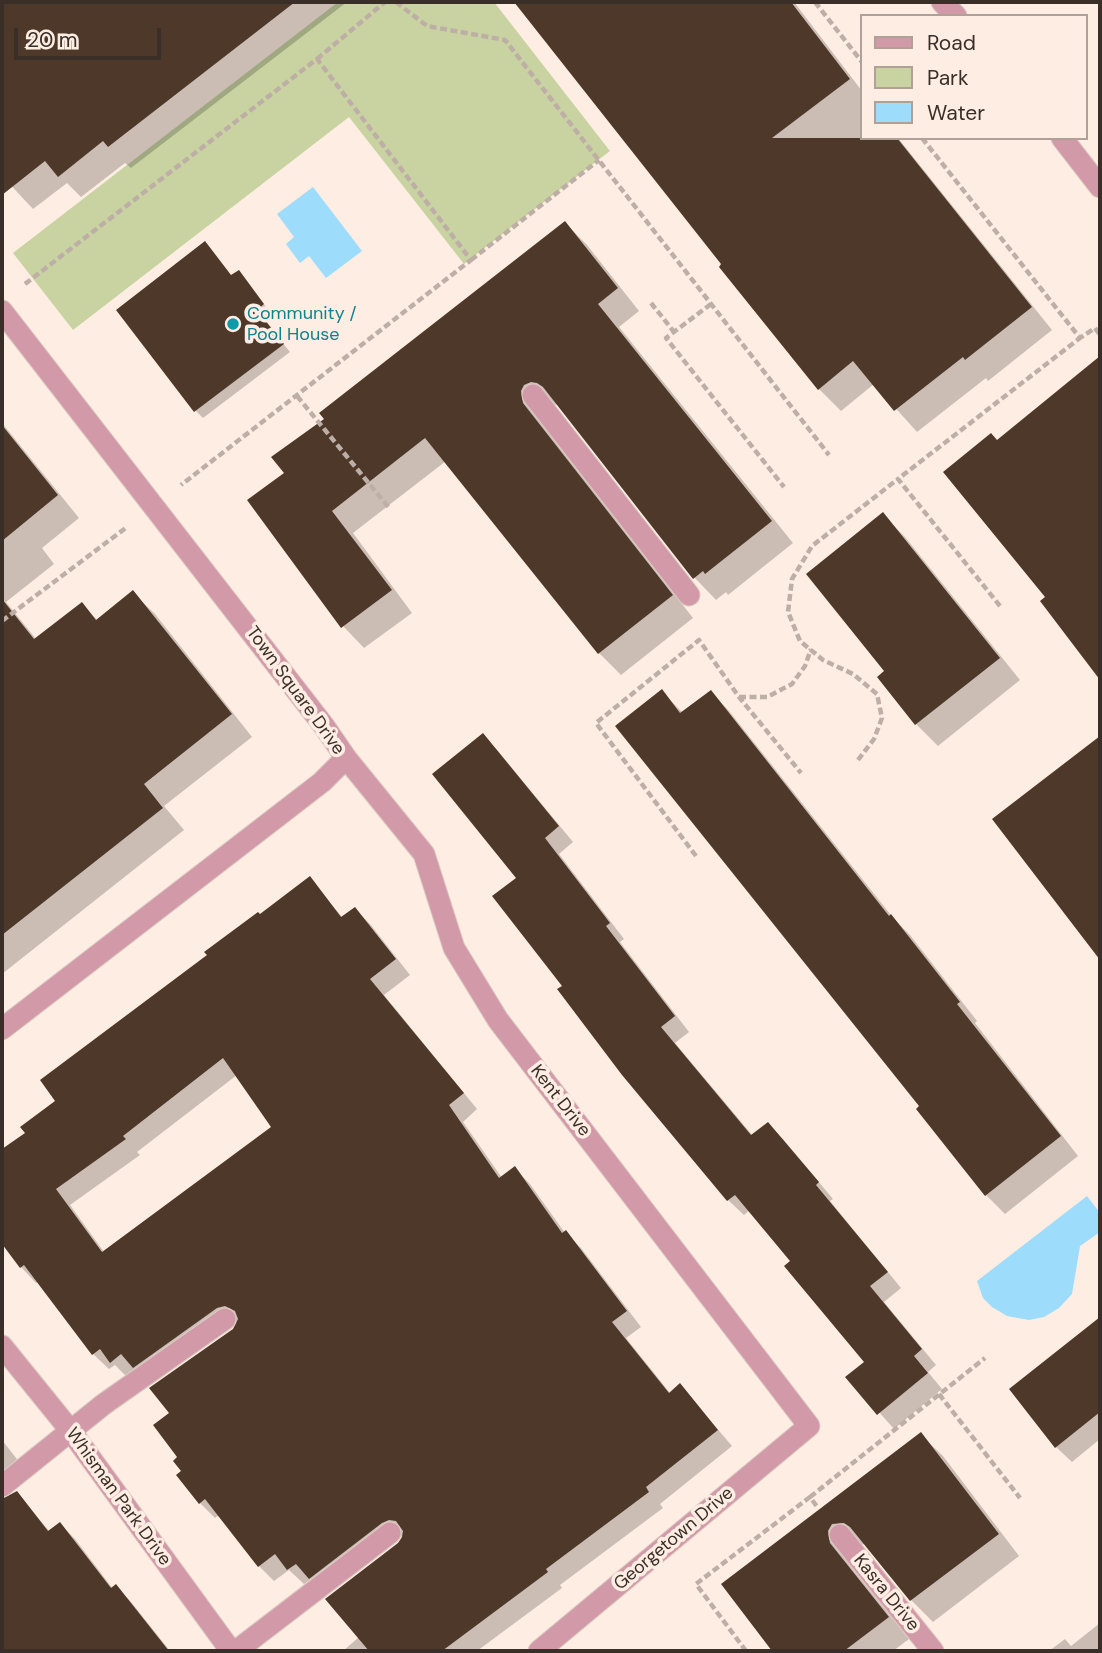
<!DOCTYPE html>
<style>
body{margin:0}
#map{position:relative;width:1102px;height:1653px;overflow:hidden;background:#feede2;font-family:"DM Sans",sans-serif}
canvas{display:block}
.frame{position:absolute;inset:0;border:4px solid #392e28;pointer-events:none}
.legend{position:absolute;left:860px;top:14px;width:228px;height:126px;box-sizing:border-box;background:#feede2;border:2px solid #afa198;margin:0;padding:9px 12px;list-style:none;font-size:21px;color:#392e28}
.legend li{display:flex;align-items:center;gap:14px;height:35px}
.legend b{width:35px;border:2px solid #afa198}
.scale{position:absolute;left:14px;top:28px;width:147px;height:32px;box-sizing:border-box;border:4px solid #392e28;border-top:0;padding-left:9px;font-size:21px;line-height:24px;white-space:nowrap;color:#392e28;-webkit-text-stroke:5px #feede2;paint-order:stroke}
</style>
<div id="map">
<canvas width="1102" height="1653"></canvas>
<div class="frame"></div>
<ul class="legend">
<li><b style="height:9px;background:#d299a9"></b>Road</li>
<li><b style="height:19px;background:#c9d3a2"></b>Park</li>
<li><b style="height:19px;background:#9edcfb"></b>Water</li>
</ul>
<div class="scale">20 m</div>
</div>
<script>
const c = document.querySelector('canvas').getContext('2d');
c.lineJoin = 'round';
function fill(path, color) { c.fillStyle = color; c.fill(path, 'evenodd'); }
const toPath = rows => new Path2D(rows.map(r => 'M' + r).join(''));
function trace(path, color, width, dash) { c.strokeStyle = color; c.lineWidth = width; c.lineCap = dash ? 'butt' : 'round'; c.setLineDash(dash || []); c.stroke(path); }
function write(font, color, halo, rows, align = 'center') {
  c.font = font + ' "DM Sans",sans-serif'; c.lineWidth = 7; c.setLineDash([]); c.textBaseline = 'middle'; c.strokeStyle = halo; c.fillStyle = color; for (const [text, x, y, turn = 0] of rows) {
    c.save(); c.translate(x, y); c.rotate((+turn || 0) * Math.PI / 180); c.textAlign = isNaN(turn) ? turn : align; if (halo) c.strokeText(text, 0, 0); c.fillText(text, 0, 0); c.restore();
  }
}
const green = toPath([
 [338,2,494,2,610,151,464,264,349,117,73,330,13,253]
]);
const water = toPath([
 [313,187,362,251,326,278,309,256,300,263,286,244,294,237,277,214],
 [1087,1196,1100,1213,1100,1232,1080,1246,1072,1294,1059,1308,1044,1317,1029,1320,1007,1316,992,1307,983,1298,977,1281]
]);
const shadow = toPath([
 [2,2,347,2,131,168,125,163,81,197,67,183,33,209,2,176],
 [517,2,794,2,862,91,862,138,898,138,1052,330,988,381,986,378,917,432,874,384,841,411,819,389],
 [565,223,587,245,639,311,619,327,793,543,728,595,726,592,716,600,695,578,559,404,548,406,542,413,544,427,693,618,621,675,599,653,446,461,353,533,412,613,364,648,343,626,286,474,326,419],
 [239,272,270,312,263,319,290,352,203,418,196,411,232,276],
 [1094,364,1100,370,1100,678,1043,601,1048,598,998,442],
 [2,423,79,518,42,548,54,564,6,602,36,639,82,604,98,621,133,593,155,614,252,737,164,806,184,830,2,974],
 [883,515,905,537,1020,680,938,746,916,724,886,672],
 [662,692,683,713,711,692,729,711,894,919,910,935,977,1021,975,1023,1078,1156,1005,1214,986,1195,921,1107],
 [483,735,498,751,573,842,559,854,624,939,620,942,689,1032,675,1043,753,1136,768,1124,783,1139,833,1199,830,1201,901,1288,884,1302,936,1365,928,1372,942,1389,894,1429,848,1377,867,1362,792,1261,750,1210,744,1215,728,1200,564,986,518,878],
 [1092,783,1100,794,1100,957,994,819],
 [309,878,343,918,355,909,370,924,410,975,384,995,477,1109,463,1122,502,1178,515,1169,530,1184,565,1233,581,1248,641,1327,626,1338,670,1393,680,1385,732,1446,660,1504,663,1508,560,1585,562,1588,477,1651,343,1651,359,1637,404,1535,325,1593,311,1579,304,1584,289,1570,274,1581,259,1566,219,1515,215,1518,200,1503,183,1472,171,1414,234,1330,239,1321,127,1377,115,1365,109,1369,93,1354,39,1281,36,1283,21,1267,2,1241,2,1151,27,1133,58,1102,260,917],
 [237,1075,273,1127,104,1252,70,1205,140,1155,137,1152],
 [1100,1320,1100,1439,1072,1462,1056,1447,1011,1390],
 [921,1435,943,1456,1019,1556,933,1622,911,1600,866,1544,854,1546,849,1553,851,1567,909,1639,893,1651,774,1651,724,1584],
 [2,1440,27,1472,5,1496,5,1500,17,1493,50,1532,60,1524,75,1539,113,1589,116,1586,131,1602,170,1651,2,1651,2,1576,9,1571,2,1562],
 [1100,1623,1100,1651,1049,1651,1065,1639,1071,1646]
]);
const building = toPath([
 [2,2,295,2,108,147,103,141,58,177,45,161,2,195],
 [514,2,791,2,850,79,772,138,897,138,1032,307,965,360,963,357,894,411,853,361,818,390,719,267,721,264],
 [565,221,618,288,598,304,772,521,705,574,703,571,693,579,543,387,537,383,531,382,524,385,521,391,523,403,673,595,598,654,425,438,332,511,392,590,341,628,247,500,284,473,271,457,324,419,319,413],
 [205,241,231,275,239,270,264,304,257,310,284,344,194,412,116,310],
 [1100,356,1100,680,1040,601,1045,597,943,472,991,433,997,440],
 [2,425,58,495,2,541],
 [883,512,1000,658,915,725,877,677,884,671,806,574],
 [133,590,232,714,144,784,163,808,2,935,2,599,34,639,82,602,96,620],
 [662,689,680,713,711,690,889,916,891,914,960,1002,957,1004,1061,1136,985,1196,916,1109,919,1106,615,726],
 [483,733,559,826,545,838,610,923,606,926,675,1016,661,1027,751,1135,768,1122,819,1182,816,1185,888,1272,870,1286,922,1349,914,1356,928,1373,877,1415,845,1377,864,1362,784,1266,790,1261,735,1195,727,1201,622,1075,557,989,562,986,492,896,516,878,432,774],
 [1100,736,1100,960,992,819],
 [310,876,341,917,355,907,396,959,370,979,464,1093,449,1105,499,1178,515,1166,562,1233,566,1230,627,1311,612,1322,669,1393,680,1383,718,1430,646,1487,649,1492,546,1569,548,1572,442,1651,369,1651,325,1599,398,1543,402,1537,403,1531,396,1521,389,1520,382,1523,309,1579,296,1564,287,1570,275,1554,258,1567,205,1499,199,1504,176,1475,181,1471,173,1461,177,1457,153,1425,169,1413,149,1388,233,1329,238,1319,235,1311,225,1306,217,1308,133,1368,121,1354,110,1363,100,1349,92,1355,24,1265,20,1268,2,1244,2,1149,25,1133,20,1127,55,1101,40,1080,207,955,204,952,258,912,260,914],
 [223,1058,271,1127,102,1252,56,1189,126,1139,123,1136],
 [1100,1317,1100,1412,1055,1448,1009,1389],
 [921,1432,999,1534,910,1601,850,1527,844,1523,832,1524,828,1531,830,1543,889,1617,844,1651,772,1651,721,1584],
 [17,1491,48,1531,60,1522,111,1588,116,1584,169,1651,2,1651,2,1499]
]);
const path = toPath([
 [396,2,427,26,505,40,829,455],
 [815,2,862,62],
 [317,59,385,2],
 [922,138,1080,338,1095,328,1100,335],
 [471,260,599,160],
 [25,284,317,59,471,260,181,485],
 [651,303,674,332],
 [711,304,666,338,784,487],
 [297,396,390,509],
 [1000,606,898,479,1080,338],
 [2,621,127,527],
 [739,697,767,697,792,684,805,666,811,649],
 [858,760,874,739,882,718,877,694,853,674,823,660,800,641,788,612,792,579,812,546,898,479],
 [696,856,596,723,699,640,739,697,801,773],
 [939,1394,1020,1498],
 [810,1497,985,1358],
 [746,1651,696,1584,810,1497,818,1508]
]);
const minor = toPath([
 [942,2,956,16],
 [1062,138,1100,187],
 [2,311,324,726,346,758,322,782,2,1029],
 [533,395,689,595],
 [346,758,424,854,454,948,498,1020,809,1426,539,1651],
 [2,1346,70,1430,231,1651],
 [2,1486,104,1404,225,1319],
 [840,1535,933,1651],
 [236,1651,390,1533]
]);
const markers = [
 [233,324,7,"#0f9aa8"]
];
const cultureNames = [
 ["Community /",247,314],
 ["Pool House",247,335]
];
const streetNames = [
 ["Town Square Drive",295,691,54],
 ["Kent Drive",560,1101,52],
 ["Whisman Park Drive",118,1497,54],
 ["Georgetown Drive",674,1539,-40],
 ["Kasra Drive",886,1593,51]
];
fill(green, '#c9d3a2');
fill(water, '#9edcfb');
fill(shadow, '#0003');
fill(building, '#4e3829');
trace(minor, '#dbcbc1', 23);
trace(path, '#beafa6', 4.5, [7, 3.5]);
trace(minor, '#d299a9', 21);
for (const [x, y, r, color] of markers) { const dot = new Path2D(); dot.arc(x, y, r, 0, 2 * Math.PI); c.fillStyle = color; c.fill(dot); trace(dot, '#feede2', 2.5); }
write('18px', '#0d838f', '#feede2', cultureNames, 'left');
write('18px', '#392e28', '#feede2', streetNames);
</script>
